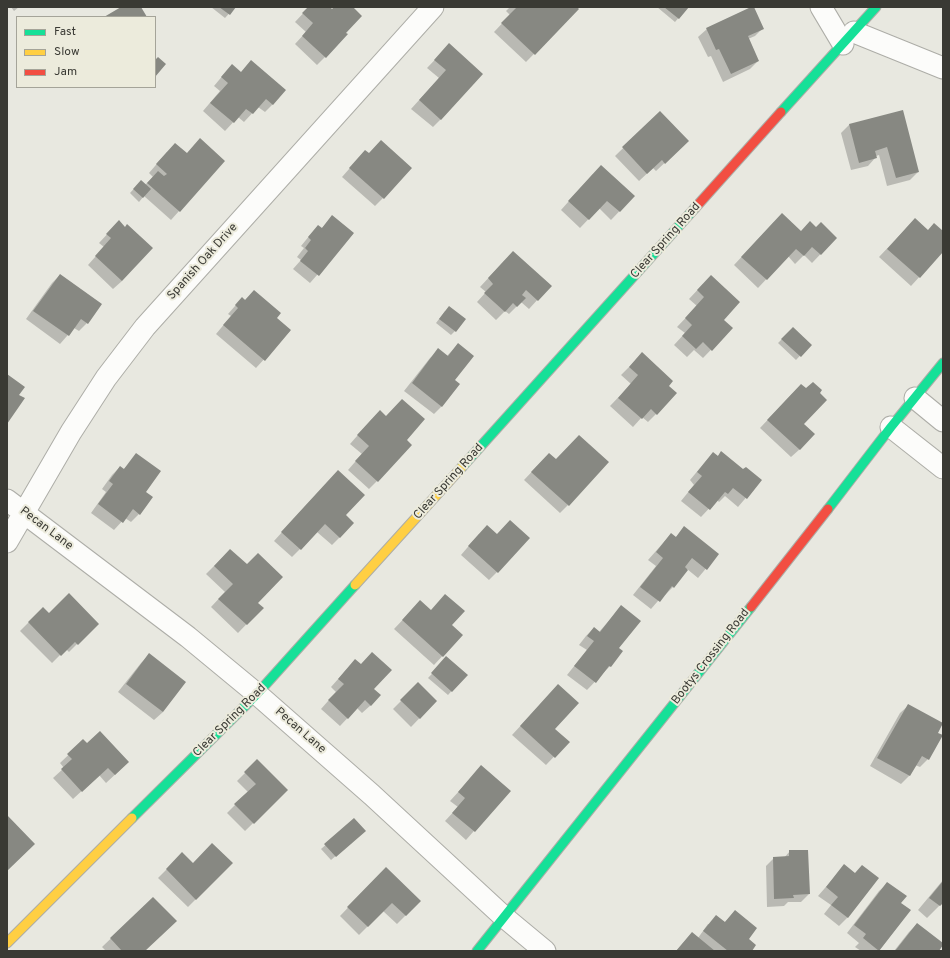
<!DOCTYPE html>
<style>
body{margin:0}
#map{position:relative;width:950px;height:958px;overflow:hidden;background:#e8e8e0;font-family:Overpass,sans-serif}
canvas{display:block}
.frame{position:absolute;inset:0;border:8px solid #3a3a34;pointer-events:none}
.legend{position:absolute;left:16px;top:16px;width:140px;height:72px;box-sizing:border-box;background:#ecebdc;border:1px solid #a5a499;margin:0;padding:5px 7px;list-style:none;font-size:12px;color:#3a3a34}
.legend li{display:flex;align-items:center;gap:8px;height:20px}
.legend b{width:20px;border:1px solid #a5a499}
</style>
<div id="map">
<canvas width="950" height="958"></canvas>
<div class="frame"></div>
<ul class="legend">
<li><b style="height:5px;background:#16e098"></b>Fast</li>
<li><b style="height:5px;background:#ffcf43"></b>Slow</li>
<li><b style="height:5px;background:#f24e42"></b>Jam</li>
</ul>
</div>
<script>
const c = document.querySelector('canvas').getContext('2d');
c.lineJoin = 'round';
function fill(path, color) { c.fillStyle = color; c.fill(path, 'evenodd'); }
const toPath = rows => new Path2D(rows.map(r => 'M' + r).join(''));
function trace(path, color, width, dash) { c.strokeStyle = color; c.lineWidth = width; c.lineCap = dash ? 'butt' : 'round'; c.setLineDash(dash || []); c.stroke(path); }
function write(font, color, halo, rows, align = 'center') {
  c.font = font + ' Overpass,sans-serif'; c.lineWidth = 4; c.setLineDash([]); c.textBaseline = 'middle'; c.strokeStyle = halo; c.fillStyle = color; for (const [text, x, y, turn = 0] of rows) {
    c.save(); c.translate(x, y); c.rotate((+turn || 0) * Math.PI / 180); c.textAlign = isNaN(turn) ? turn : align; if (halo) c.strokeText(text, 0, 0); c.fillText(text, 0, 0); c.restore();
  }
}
const shadow = toPath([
 [11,7,19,7,14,11],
 [211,7,235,7,225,18],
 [309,7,329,7,332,10,335,7,351,7,325,57,317,65,295,44,306,32,295,22],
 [510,7,576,7,578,9,526,62,494,32,510,15,506,11],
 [657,7,688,7,675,22],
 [763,28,755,36,748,39,758,61,750,69,723,82,711,56,708,57,698,37,707,29],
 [449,45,441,119,433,127,411,109,439,78,427,68],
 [240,73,273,104,265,112,258,107,244,122,238,117,225,131,203,111,220,91,214,86,224,74],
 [902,111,918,172,910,180,887,186,879,155,876,156,876,157,868,166,851,170,841,133,849,125],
 [660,112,688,141,656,171,653,168,639,181,615,156],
 [167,152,186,154,224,161,171,220,144,196,139,202,130,193,141,181,145,185,153,177,149,173],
 [369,154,383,198,375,206,342,177,357,160],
 [593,174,634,196,611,220,599,208,580,228,561,210],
 [332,217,353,234,310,283,293,269,301,260,297,257,304,248,301,246,310,235,321,229],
 [915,219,928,231,943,233,943,251,911,286,879,257],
 [774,222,801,232,816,228,836,238,812,263,804,255,795,264,788,256,758,288,734,265],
 [111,230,122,281,113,289,88,265,104,247,99,243],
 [505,260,550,286,529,309,521,302,509,314,505,311,496,320,477,302,486,292,480,287],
 [60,275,87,323,79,331,74,328,60,344,26,319,52,283],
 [703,284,723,320,732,328,703,358,694,350,687,357,674,345,685,333,677,327,697,306,689,299],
 [242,298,275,318,290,331,256,368,216,334,231,316,228,314],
 [445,311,455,331,451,335,436,323],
 [793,328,810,345,796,360,778,343],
 [458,344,454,380,442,406,434,414,404,391,430,358,439,350,447,356],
 [634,362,667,386,656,414,648,422,642,417,633,427,610,406,631,384,621,375],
 [806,390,800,449,791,457,760,428,793,393],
 [372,419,405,440,377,481,369,489,348,470,362,454,350,444],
 [721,452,743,470,761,480,738,507,725,496,719,502,717,500,701,517,681,501,694,485,690,480,705,462,713,453,717,457],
 [137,455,144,492,139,514,131,522,125,518,114,530,91,513,106,492,102,489,112,475,120,467,123,470],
 [541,462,568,505,560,513,524,480],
 [311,500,344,515,340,537,332,545,317,532,292,557,274,541],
 [684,528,718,554,698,578,687,569,673,587,665,595,664,594,651,609,633,595,656,566,648,560,671,534,675,538],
 [479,534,497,535,497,572,489,580,461,555],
 [230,550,257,603,262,608,238,633,211,607,225,592,206,574],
 [621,607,618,648,610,666,587,690,567,675,587,650,579,645,586,636,594,628,599,632],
 [43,608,49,614,97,624,69,652,66,649,52,663,20,631],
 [412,610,430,611,451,625,462,635,434,665,394,629],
 [149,655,163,712,154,720,118,692,141,663],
 [443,662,466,675,448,695,428,678],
 [347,669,373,689,371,705,362,713,357,708,340,726,321,709,336,692,331,687],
 [418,684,436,701,411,727,393,709],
 [550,694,554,729,568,742,546,765,512,735],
 [909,705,937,733,928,759,920,767,915,765,909,776,901,784,870,766,900,713],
 [83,741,120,770,106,783,99,775,73,799,53,778,64,768,60,763],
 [257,761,287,790,245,831,227,813,248,792,237,781],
 [481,767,509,791,466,840,445,821,458,807,450,801],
 [354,820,360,835,331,860,321,849],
 [790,851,809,894,801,902,788,902,784,906,767,907,766,866,774,858,784,858],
 [182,854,193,864,232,863,188,907,158,878],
 [844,866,854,874,878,878,847,918,839,926,824,914,831,905,818,896],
 [386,868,420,901,397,924,383,911,359,935,340,916],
 [943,880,943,905,941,904,927,918,918,910],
 [888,883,900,903,910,910,879,951,861,951,855,947,859,943,847,933,879,891],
 [153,898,144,951,106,951,102,947],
 [735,911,747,939,750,951,676,951,692,933,698,938,708,924,724,923],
 [917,924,937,951,894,951,909,932]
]);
const building = toPath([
 [121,7,141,7,147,17,104,17],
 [219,7,236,7,230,15],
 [308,7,330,7,332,9,334,7,353,7,362,16,346,33,348,34,326,58,302,36,313,23,302,13],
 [517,7,577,7,579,9,535,55,501,23],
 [664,7,689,7,679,19],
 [751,7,754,7,764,29,748,36,759,61,731,74,719,49,716,50,706,28],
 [449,43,483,74,441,120,419,100,446,70,434,60],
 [158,57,166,64,155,77,155,60],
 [251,60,286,90,273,105,266,99,253,114,246,109,234,123,210,103,228,83,221,77,232,64,241,72],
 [903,110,919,172,896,178,887,147,875,151,877,158,859,163,849,124],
 [660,111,689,141,665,164,662,160,647,174,622,147],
 [200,138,225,161,180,212,147,183,158,171,164,176,167,174,156,164,175,143,187,153],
 [381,140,412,168,384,199,349,168,365,150,369,153],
 [601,165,635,196,620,212,607,201,589,220,568,201],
 [141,180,151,189,143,198,133,189],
 [782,213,801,231,810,221,816,227,821,222,837,238,821,255,812,247,804,256,796,249,767,280,741,257],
 [332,215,354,233,319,276,300,261,308,251,305,248,311,240,308,237,318,225,322,228],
 [915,218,928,230,934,223,943,231,943,252,920,278,887,249],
 [119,220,125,227,127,224,153,248,122,281,95,256,111,238,106,234],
 [513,251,552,286,538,301,526,290,522,295,526,298,517,307,513,303,505,312,484,293,493,284,488,278],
 [60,274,102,304,88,324,81,319,69,336,33,311],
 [711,275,740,302,724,320,733,328,712,351,703,342,696,349,682,336,692,325,685,318,704,297,697,290],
 [254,290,281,313,277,318,291,330,265,361,223,325,238,308,235,305,242,297,245,300],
 [449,306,466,319,456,332,439,319],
 [793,327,812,345,801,357,781,339],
 [458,343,474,356,455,380,460,384,442,407,412,383,438,348,448,356],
 [642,352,673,381,669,386,677,393,657,415,651,409,642,419,618,398,638,375,629,367],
 [7,374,25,387,19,395,25,398,7,424],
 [813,382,822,390,820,393,827,400,804,424,815,434,800,450,767,420,801,384,806,388],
 [402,399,425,419,407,440,412,445,378,482,355,461,369,446,357,435,380,410,386,416],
 [579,435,609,462,569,506,531,472,549,453,556,459],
 [721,451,743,469,746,467,762,480,747,499,733,488,728,494,725,492,710,510,688,492,702,476,697,472,713,452,718,456],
 [136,453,161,471,146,492,153,497,140,515,133,509,123,523,98,504,113,484,109,481,120,466,124,469],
 [338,470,365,495,346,515,354,523,340,538,325,524,301,550,281,532],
 [510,520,530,538,498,573,468,546,487,525,497,534],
 [684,526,719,554,707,570,692,558,685,567,688,570,674,588,672,586,660,602,640,587,663,558,656,552,671,533,676,537],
 [230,549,247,564,258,553,283,577,258,603,264,608,247,625,218,599,233,584,214,566],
 [69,593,99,624,78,645,75,642,61,656,28,622,43,607,49,613],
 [445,594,465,611,452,625,463,635,443,657,402,620,420,600,431,610],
 [621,605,641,621,619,648,623,651,611,667,609,666,596,683,574,666,594,641,587,636,594,627,600,632],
 [372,652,392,670,374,689,381,695,371,706,365,700,348,719,328,700,344,684,338,679,355,659,361,664],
 [149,653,186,682,163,712,126,684],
 [446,656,468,675,452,692,431,673],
 [418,682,437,701,420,719,400,700],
 [558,684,579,703,555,729,570,742,555,758,520,726],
 [908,704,943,723,938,733,943,735,929,760,922,756,910,776,877,758],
 [100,731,129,762,115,775,108,768,82,792,61,769,72,759,67,754,83,739,87,743],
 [257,759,288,790,254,824,234,804,256,784,244,772],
 [481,765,511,791,475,832,452,813,465,798,458,792],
 [7,815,35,844,7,871],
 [354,818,366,831,336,857,324,844],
 [212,843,233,863,196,900,166,869,182,852,193,863],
 [789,850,808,850,810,894,793,895,794,898,774,899,773,857,789,856],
 [844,864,855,873,862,865,879,878,848,918,831,905,838,897,826,887],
 [386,867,421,901,406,916,392,903,368,927,347,907],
 [943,881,943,903,940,906,929,898],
 [887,882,907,896,901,903,911,910,879,951,863,938,866,934,854,925],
 [153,897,177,921,145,951,122,951,110,938],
 [735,910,757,928,749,939,756,945,752,951,728,951,703,931,716,915,725,922],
 [917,923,943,943,943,945,939,951,895,951],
 [692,932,715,951,676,951]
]);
const street = toPath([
 [821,7,843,44],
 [854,32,943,68],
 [915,398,943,421],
 [891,427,943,468],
 [7,500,188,637,257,694,372,795,504,917,545,951],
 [7,542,71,432,106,378,145,327,433,7]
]);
const fast = toPath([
 [781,112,876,7],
 [462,467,695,208],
 [828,509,891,427,943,363],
 [132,818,257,694,355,585],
 [477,951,751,607]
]);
const slow = toPath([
 [355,585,462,467],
 [7,943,132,818]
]);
const jam = toPath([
 [695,208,781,112],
 [751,607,828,509]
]);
const streetNames = [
 ["Clear Spring Road",666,241,-48],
 ["Spanish Oak Drive",203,262,-48],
 ["Clear Spring Road",449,482,-48],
 ["Pecan Lane",46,529,37],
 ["Bootys Crossing Road",711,657,-52],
 ["Clear Spring Road",230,721,-45],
 ["Pecan Lane",300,731,41]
];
fill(shadow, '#0003');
fill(building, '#878882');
trace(street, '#adada7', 23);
trace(fast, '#adada7', 11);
trace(slow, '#adada7', 11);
trace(jam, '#adada7', 11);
trace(street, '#fcfcfa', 21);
trace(fast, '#16e098', 9);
trace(slow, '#ffcf43', 9);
trace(jam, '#f24e42', 9);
write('12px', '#3a3a34', '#ecebdc', streetNames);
</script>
